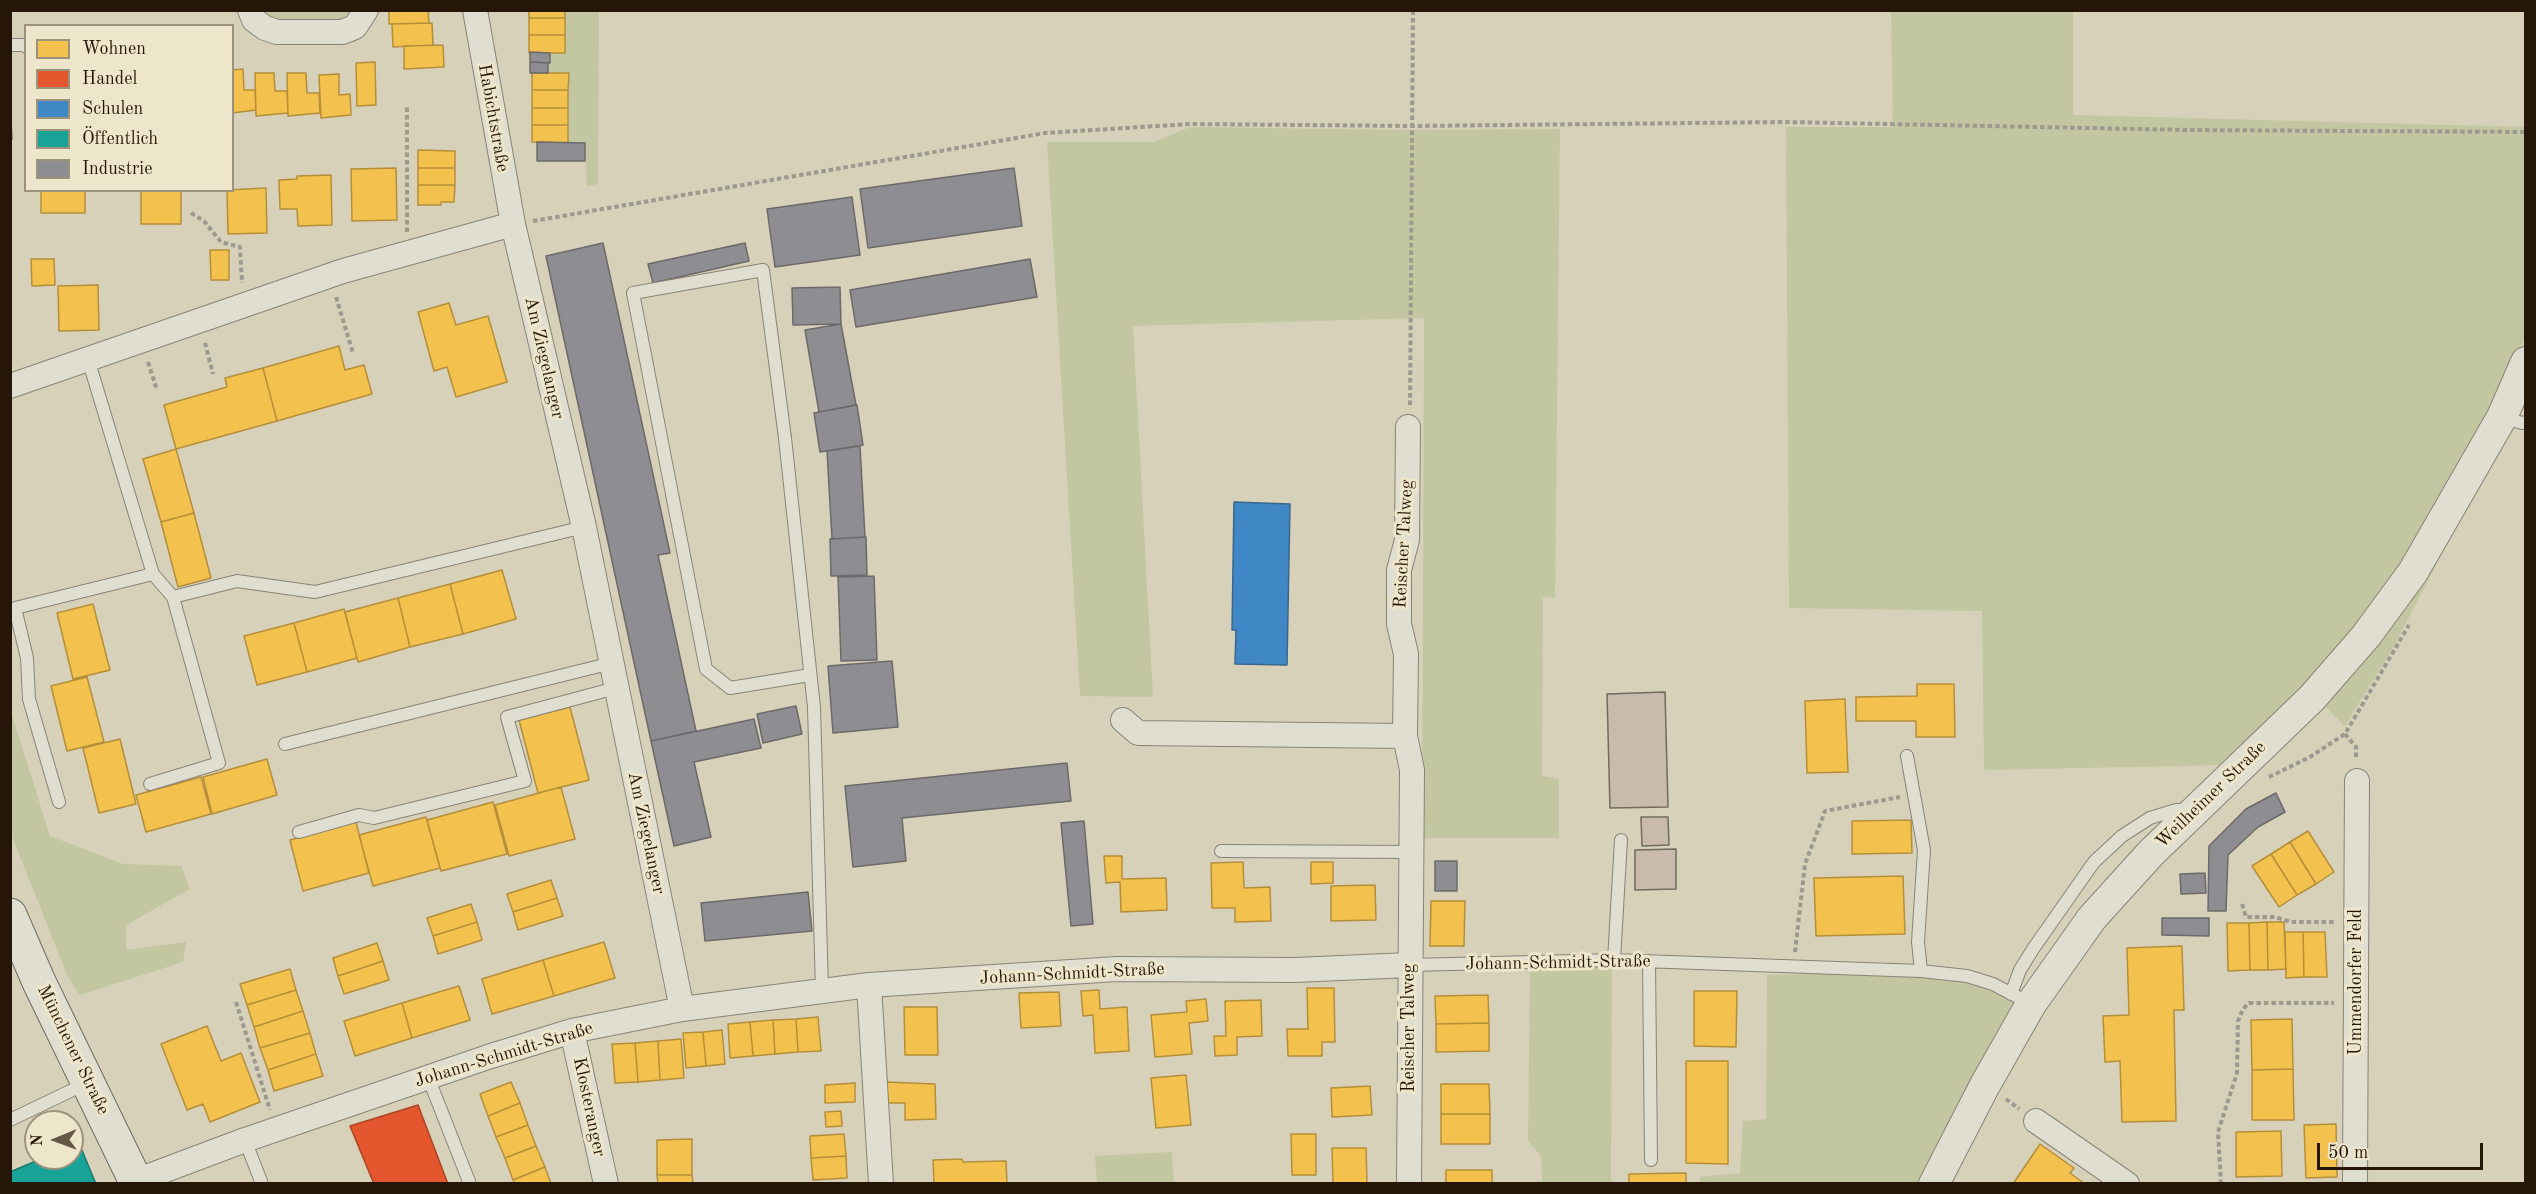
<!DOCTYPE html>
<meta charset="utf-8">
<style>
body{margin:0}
#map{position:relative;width:2536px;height:1194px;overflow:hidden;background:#d7d1ba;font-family:"Old Standard TT",serif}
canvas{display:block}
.frame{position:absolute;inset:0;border:12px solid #261608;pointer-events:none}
.legend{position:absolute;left:24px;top:24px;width:210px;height:168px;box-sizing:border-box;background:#ede6ca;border:2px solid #9d937c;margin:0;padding:8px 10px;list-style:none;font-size:18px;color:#261608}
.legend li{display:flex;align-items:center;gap:12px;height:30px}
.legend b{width:30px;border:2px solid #9d937c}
.north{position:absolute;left:24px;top:1110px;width:60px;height:60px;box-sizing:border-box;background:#ede6ca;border:2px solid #9d937c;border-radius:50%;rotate:269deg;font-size:16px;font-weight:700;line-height:24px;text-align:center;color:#261608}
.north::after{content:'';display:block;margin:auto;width:21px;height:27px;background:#645746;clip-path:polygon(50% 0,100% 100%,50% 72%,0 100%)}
.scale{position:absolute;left:2317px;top:1143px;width:166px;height:27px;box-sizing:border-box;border:3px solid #261608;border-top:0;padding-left:8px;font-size:18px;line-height:21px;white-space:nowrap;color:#261608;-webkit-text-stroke:4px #ede6ca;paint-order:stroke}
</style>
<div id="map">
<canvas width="2536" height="1194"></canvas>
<div class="frame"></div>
<ul class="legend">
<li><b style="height:16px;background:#f2c14e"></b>Wohnen</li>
<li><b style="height:16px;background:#e4572e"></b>Handel</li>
<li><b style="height:16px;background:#3f88c5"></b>Schulen</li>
<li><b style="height:16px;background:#17a398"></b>Öffentlich</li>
<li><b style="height:16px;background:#8d8d92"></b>Industrie</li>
</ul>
<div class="north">N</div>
<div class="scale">50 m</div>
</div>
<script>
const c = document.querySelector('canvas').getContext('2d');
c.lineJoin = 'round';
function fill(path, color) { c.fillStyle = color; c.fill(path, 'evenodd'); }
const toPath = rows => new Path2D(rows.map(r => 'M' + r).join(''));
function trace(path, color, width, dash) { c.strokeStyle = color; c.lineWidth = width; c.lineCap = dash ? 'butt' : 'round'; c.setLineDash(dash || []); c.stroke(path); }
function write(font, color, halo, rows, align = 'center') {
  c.font = font + ' "Old Standard TT",serif'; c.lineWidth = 6; c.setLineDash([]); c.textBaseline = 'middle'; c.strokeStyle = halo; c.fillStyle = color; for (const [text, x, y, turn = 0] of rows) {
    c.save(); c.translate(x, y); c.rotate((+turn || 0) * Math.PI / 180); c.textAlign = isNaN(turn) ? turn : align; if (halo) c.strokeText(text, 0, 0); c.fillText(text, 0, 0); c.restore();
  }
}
const green = toPath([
 [1891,10,2073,11,2073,115,2525,127,2525,337,2491,418,2358,635,2231,765,1984,770,1982,611,1789,608,1786,127,1893,127],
 [265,11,351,11,339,23,276,22],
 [565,11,599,11,598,184,587,186,585,143,568,143,568,73,548,73,550,53],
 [1190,127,1409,130,1560,129,1555,598,1543,597,1542,776,1559,779,1559,838,1422,838,1424,318,1133,326,1153,697,1080,696,1047,142,1154,142],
 [2516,423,2450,538,2394,646,2345,726,2320,701],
 [10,709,50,836,123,864,181,866,190,889,126,925,126,950,186,942,183,962,80,995,67,975,11,834],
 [1612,964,1611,1181,1620,1183,1542,1183,1541,1156,1528,1141,1530,967],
 [1950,971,2023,1001,1924,1183,1699,1184,1700,1177,1740,1173,1743,1121,1766,1119,1767,975],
 [1172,1152,1174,1183,1097,1183,1095,1156]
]);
const homes = toPath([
 [389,10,428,10,429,23,389,24,389,10],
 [529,10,565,10,565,18,529,18,529,10],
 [529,18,565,18,565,35,529,35,529,18],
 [432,23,433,45,393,47,392,24,432,23],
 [529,35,565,35,565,53,529,53,529,35],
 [443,45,444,67,404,69,404,46,443,45],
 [375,62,376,105,357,106,356,63,375,62],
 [243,69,244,90,255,90,256,110,232,113,232,70,243,69],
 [255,73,274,73,275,91,287,91,288,113,256,116,255,73],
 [287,73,306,73,307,93,319,93,320,113,288,116,287,73],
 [532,73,569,73,568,90,532,90,532,73],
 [339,74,339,95,350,94,351,115,321,118,319,75,339,74],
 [532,90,568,90,568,108,532,108,532,90],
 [532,108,568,108,568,125,532,125,532,108],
 [532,125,568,125,568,143,532,142,532,125],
 [418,150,455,151,455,168,418,168,418,150],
 [396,168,397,220,352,221,351,169,396,168],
 [418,168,455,168,455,185,418,185,418,168],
 [331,175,332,225,298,226,297,209,280,209,279,180,297,179,297,176,331,175],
 [418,185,455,185,454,202,441,202,441,205,418,205,418,185],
 [266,188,267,233,228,234,227,190,266,188],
 [41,190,85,190,85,213,41,213,41,190],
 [141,190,181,190,181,224,141,224,141,190],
 [210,250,229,250,229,280,211,280,210,250],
 [31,259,54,259,55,285,32,286,31,259],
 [98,285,99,330,59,331,58,286,98,285],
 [449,303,456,325,488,316,507,382,456,397,447,367,434,371,418,312,449,303],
 [339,346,345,370,364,365,372,394,277,421,263,368,339,346],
 [263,368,277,421,176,449,164,405,227,387,225,378,263,368],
 [176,449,194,513,161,522,143,459,176,449],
 [194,513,211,578,178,587,161,522,194,513],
 [502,570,516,619,463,634,450,584,502,570],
 [450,584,463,634,410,647,398,598,450,584],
 [398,598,410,647,358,662,345,612,398,598],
 [93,604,110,670,73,679,57,613,93,604],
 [344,609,357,658,307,672,294,623,344,609],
 [294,623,307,672,257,685,244,636,294,623],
 [87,677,104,742,67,751,51,686,87,677],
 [1917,684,1954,684,1955,737,1916,737,1916,721,1856,721,1856,697,1917,696,1917,684],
 [1845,699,1848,772,1807,773,1805,701,1845,699],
 [570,707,589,780,538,793,519,720,570,707],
 [120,739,136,804,99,813,83,748,120,739],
 [267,759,277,795,212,814,203,777,267,759],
 [201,777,211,814,146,832,136,795,201,777],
 [561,787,575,839,509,856,495,805,561,787],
 [493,802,507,854,441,871,427,820,493,802],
 [426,817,440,868,373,886,359,835,426,817],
 [1911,820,1912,853,1852,854,1852,821,1911,820],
 [356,822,369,873,303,891,290,840,356,822],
 [2308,831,2334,872,2316,884,2290,842,2308,831],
 [2290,842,2316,884,2297,895,2271,854,2290,842],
 [2271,854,2297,895,2279,907,2252,866,2271,854],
 [1104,856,1122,856,1122,879,1166,878,1167,910,1121,912,1120,882,1106,883,1104,856],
 [1243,862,1244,888,1270,887,1271,921,1235,922,1235,908,1212,908,1211,863,1243,862],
 [1311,862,1333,862,1333,883,1311,884,1311,862],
 [1903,876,1905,934,1816,936,1814,878,1903,876],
 [551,880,557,898,513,912,507,894,551,880],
 [1375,885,1376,920,1331,921,1331,886,1375,885],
 [557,898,563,916,518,930,513,912,557,898],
 [1431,901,1465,901,1464,946,1430,946,1431,901],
 [471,904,477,922,433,936,427,918,471,904],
 [477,922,482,940,438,954,433,936,477,922],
 [2267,922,2268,970,2250,970,2249,923,2267,922],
 [2267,922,2284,922,2286,969,2268,970,2267,922],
 [2227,923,2249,923,2250,970,2228,971,2227,923],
 [2285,932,2303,932,2304,977,2286,978,2285,932],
 [2303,932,2325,932,2327,977,2304,977,2303,932],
 [604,942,615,978,554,996,543,960,604,942],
 [377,943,383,961,338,976,333,958,377,943],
 [2182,946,2184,1010,2174,1010,2176,1121,2122,1122,2120,1061,2105,1062,2103,1016,2129,1015,2127,948,2182,946],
 [543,960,554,996,492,1014,482,979,543,960],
 [383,961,389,980,344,994,338,976,383,961],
 [290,969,296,990,247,1005,240,984,290,969],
 [459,986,470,1020,412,1038,402,1003,459,986],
 [1307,988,1334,988,1335,1042,1322,1042,1322,1056,1288,1056,1287,1029,1308,1029,1307,988],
 [296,990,303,1011,254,1027,247,1005,296,990],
 [1099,990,1100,1009,1127,1007,1129,1051,1095,1053,1093,1015,1083,1016,1081,991,1099,990],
 [1694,991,1737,991,1736,1047,1694,1046,1694,991],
 [1059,992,1061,1026,1021,1028,1019,993,1059,992],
 [1488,995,1489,1023,1436,1024,1435,996,1488,995],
 [1206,999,1208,1021,1189,1023,1192,1054,1155,1057,1151,1015,1187,1012,1186,1001,1206,999],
 [1261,1000,1262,1036,1237,1037,1237,1055,1215,1056,1214,1036,1226,1036,1225,1001,1261,1000],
 [402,1003,412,1038,355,1056,344,1021,402,1003],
 [904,1007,937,1007,938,1055,905,1055,904,1007],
 [303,1011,310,1033,260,1048,254,1027,303,1011],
 [818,1017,821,1051,798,1052,796,1019,818,1017],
 [796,1019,798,1052,775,1054,773,1020,796,1019],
 [2292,1019,2293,1069,2252,1070,2251,1020,2292,1019],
 [773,1020,775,1054,753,1056,750,1022,773,1020],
 [750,1022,753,1056,730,1058,728,1024,750,1022],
 [1489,1023,1489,1051,1436,1052,1436,1024,1489,1023],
 [207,1026,221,1061,241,1053,260,1102,210,1122,203,1104,187,1110,161,1044,207,1026],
 [722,1030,725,1064,706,1066,703,1032,722,1030],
 [703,1032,706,1066,686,1068,683,1033,703,1032],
 [310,1033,316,1054,268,1070,260,1048,310,1033],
 [681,1039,684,1078,660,1080,658,1041,681,1039],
 [658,1041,660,1080,638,1082,635,1043,658,1041],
 [635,1043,638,1082,615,1083,612,1044,635,1043],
 [316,1054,323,1076,274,1091,268,1070,316,1054],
 [1686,1061,1728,1061,1728,1164,1686,1163,1686,1061],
 [2293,1069,2294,1120,2252,1120,2252,1070,2293,1069],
 [1186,1075,1191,1125,1156,1128,1151,1078,1186,1075],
 [511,1082,520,1103,488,1116,480,1094,511,1082],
 [885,1082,935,1084,936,1119,905,1120,905,1103,885,1103,885,1082],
 [855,1083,855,1102,825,1103,825,1085,855,1083],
 [1441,1084,1489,1084,1490,1114,1441,1114,1441,1084],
 [1370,1086,1372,1115,1332,1117,1331,1088,1370,1086],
 [520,1103,528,1125,496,1137,488,1116,520,1103],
 [841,1111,842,1126,826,1127,825,1112,841,1111],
 [1441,1114,1490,1114,1490,1144,1441,1144,1441,1114],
 [2336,1124,2337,1177,2306,1178,2304,1125,2336,1124],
 [528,1125,536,1146,505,1158,496,1137,528,1125],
 [2281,1131,2282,1176,2236,1177,2236,1132,2281,1131],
 [844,1134,846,1156,811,1158,810,1136,844,1134],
 [1291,1134,1316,1134,1316,1175,1292,1175,1291,1134],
 [692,1139,692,1175,657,1175,657,1140,692,1139],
 [2040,1144,2074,1168,2070,1173,2085,1184,2013,1184,2040,1144],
 [536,1146,545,1167,513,1180,505,1158,536,1146],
 [1332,1148,1366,1148,1367,1184,1333,1184,1332,1148],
 [846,1156,847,1178,813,1180,811,1158,846,1156],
 [962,1159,963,1162,1006,1161,1007,1184,934,1184,933,1160,962,1159],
 [545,1167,551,1184,515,1184,513,1180,545,1167],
 [1446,1170,1492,1170,1492,1184,1446,1184,1446,1170],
 [1686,1173,1686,1184,1629,1184,1629,1174,1686,1173],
 [657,1175,692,1175,693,1184,658,1184,657,1175]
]);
const shops = toPath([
 [418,1105,448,1184,374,1184,350,1126,418,1105]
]);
const schools = toPath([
 [1234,502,1290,504,1287,665,1235,664,1236,630,1232,630,1234,502]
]);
const public = toPath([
 [79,1143,96,1184,10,1184,10,1172,43,1158,72,1158,72,1145,79,1143]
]);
const industry = toPath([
 [530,52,550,53,550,63,530,62,530,52],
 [530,62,548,63,548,73,530,73,530,62],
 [10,100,12,139,10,139,10,100],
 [537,142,585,143,585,161,537,161,537,142],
 [1014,168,1022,226,868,248,860,189,1014,168],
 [852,197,860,255,775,267,767,209,852,197],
 [603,243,670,553,658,555,696,731,651,741,546,256,603,243],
 [745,243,749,261,653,283,648,264,745,243],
 [1030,259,1037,297,856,327,850,290,1030,259],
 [840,287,841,324,793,325,792,288,840,287],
 [841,324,856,405,819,412,805,330,841,324],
 [857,405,863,445,820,452,814,413,857,405],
 [860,446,865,537,832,539,827,451,860,446],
 [866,537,867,575,831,576,830,539,866,537],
 [874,576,877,660,841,661,838,577,874,576],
 [892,661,898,727,833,733,828,666,892,661],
 [796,706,802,734,763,743,757,714,796,706],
 [754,719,761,748,694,762,711,837,674,846,651,741,754,719],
 [1067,763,1071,801,902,818,906,861,853,867,845,786,1067,763],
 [2276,793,2285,812,2258,827,2228,855,2226,911,2208,911,2209,846,2246,809,2276,793],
 [1084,821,1093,924,1071,926,1061,823,1084,821],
 [1435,861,1457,861,1457,891,1435,891,1435,861],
 [2205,873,2206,893,2181,894,2180,874,2205,873],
 [808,892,812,931,705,941,701,903,808,892],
 [2162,918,2209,918,2209,936,2162,935,2162,918]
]);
const building = toPath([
 [1665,692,1668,807,1610,808,1607,694,1665,692],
 [1641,817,1668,817,1669,845,1642,846,1641,817],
 [1676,849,1676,889,1635,890,1635,850,1676,849]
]);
const path = toPath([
 [191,213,204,221,221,242,240,247,242,283],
 [533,221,1045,133,1190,124,1413,126,1786,122,2187,130,2526,132],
 [407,232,407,105],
 [336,297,353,353],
 [205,343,213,374],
 [148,362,157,390],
 [1410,405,1413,10],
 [2345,734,2356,747,2356,760],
 [2269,777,2310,757,2345,734,2409,625],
 [2242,904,2246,917,2275,917,2291,922,2334,922],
 [1795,952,1805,864,1825,811,1900,797],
 [236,1002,270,1110],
 [2006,1099,2019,1109],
 [2221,1184,2218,1132,2237,1073,2238,1021,2243,1009,2249,1003,2334,1003]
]);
const service = toPath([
 [10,45,24,45,26,47],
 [88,359,153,574,173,597,237,581,315,592,584,527],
 [2502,417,2522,423,2526,422],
 [810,675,730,688,706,669,633,293,763,270,785,438,814,707,822,990],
 [285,744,612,663],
 [1907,756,1924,850,1918,942,1921,971],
 [150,784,219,763,173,597],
 [59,802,29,699,27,658,15,608,153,574],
 [299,832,359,815,374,818,525,781,507,717,616,688],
 [1221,851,1411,852],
 [1614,960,1621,840],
 [1649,961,1651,1160],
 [1409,965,1614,960,1921,971,1967,976,1993,984,2031,1004],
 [2011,994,2020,970,2033,949,2094,862,2122,836,2150,818,2176,810,2188,810],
 [428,1077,470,1184],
 [10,1120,87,1083],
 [245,1140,262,1184]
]);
const minor = toPath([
 [250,10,254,20,265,28,277,32,342,32,355,27,366,10],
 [475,10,513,224],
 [10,386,343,271,513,224,584,527,682,1009],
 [1408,427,1407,540,1399,570,1399,624,1406,654,1405,736,1412,770,1409,1184],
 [1123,720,1138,733,1405,736],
 [869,985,881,1184],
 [572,1031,606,1184],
 [2036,1121,2127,1184],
 [136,1181,245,1140,488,1057,572,1031,682,1009,869,985,1117,969,1295,970,1409,965],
 [2355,1184,2357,781]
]);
const tertiary = toPath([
 [1934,1184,1985,1085,2031,1004,2092,918,2151,853,2312,698,2366,636,2413,572,2502,417,2526,362]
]);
const secondary = toPath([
 [10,915,39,982,137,1184]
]);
const streetNames = [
 ["Habichtstraße",493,118,80],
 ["Am Ziegelanger",544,358,77],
 ["Reischer Talweg",1404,544,-87],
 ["Weilheimer Straße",2211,795,-44],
 ["Am Ziegelanger",646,833,78],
 ["Johann-Schmidt-Straße",1558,963,-1],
 ["Johann-Schmidt-Straße",1072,974,-3],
 ["Ummendorfer Feld",2356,982,-90],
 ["Reischer Talweg",1409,1028,-90],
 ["Münchener Straße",73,1050,64],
 ["Johann-Schmidt-Straße",504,1055,-17],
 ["Klosteranger",589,1107,78]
];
fill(green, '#c2c7a1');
fill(homes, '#f2c14e');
trace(homes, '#b58e39', 1.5);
fill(shops, '#e4572e');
trace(shops, '#ab4423', 1.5);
fill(schools, '#3f88c5');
trace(schools, '#38668c', 1.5);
fill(public, '#17a398');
trace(public, '#1c796d', 1.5);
fill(industry, '#8d8d92');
trace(industry, '#6e6969', 1.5);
fill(building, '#c8bbab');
trace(building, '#706b5e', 1.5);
trace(service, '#898375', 14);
trace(minor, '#898375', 26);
trace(tertiary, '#898375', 32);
trace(secondary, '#706b5e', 35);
trace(path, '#9c998f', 4, [4.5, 3]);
trace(service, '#e0ddd1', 12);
trace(minor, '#e0ddd1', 24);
trace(tertiary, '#e0ddd1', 30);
trace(secondary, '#e0ddd1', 33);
write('18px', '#261608', '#ede6ca', streetNames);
</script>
